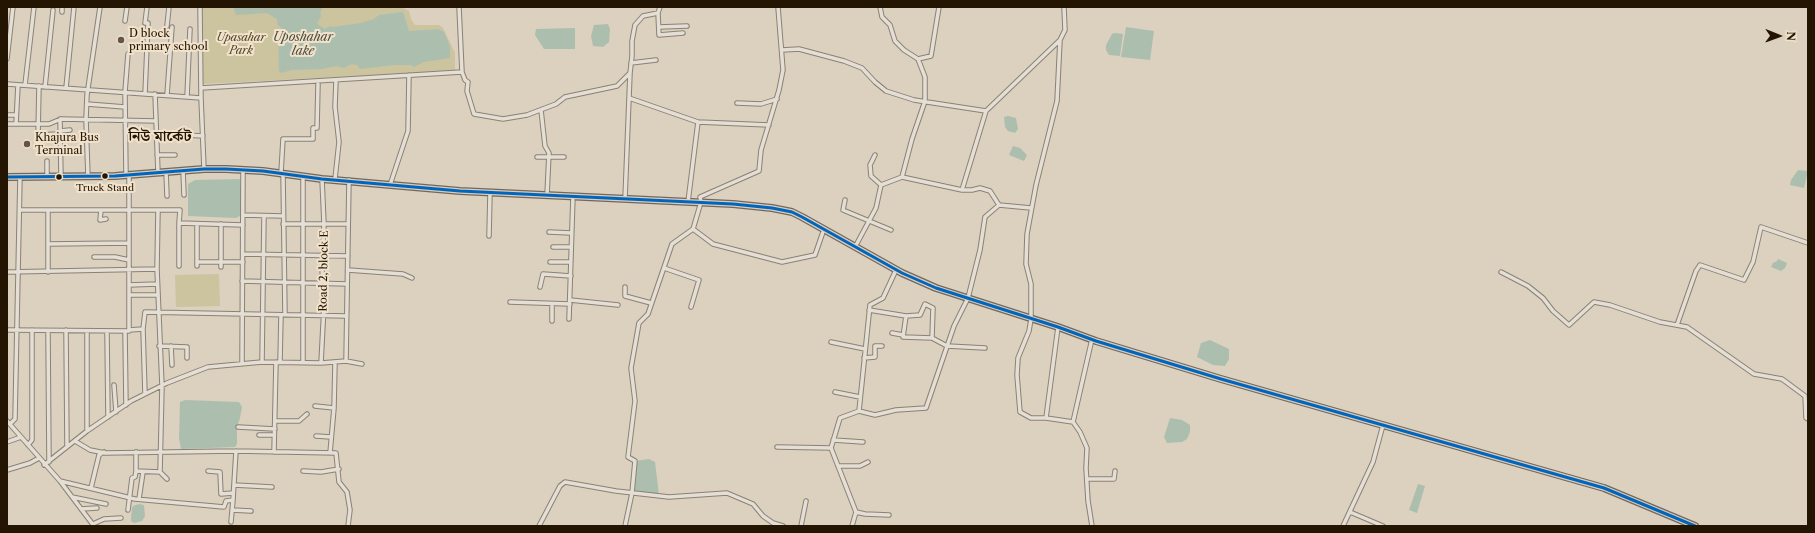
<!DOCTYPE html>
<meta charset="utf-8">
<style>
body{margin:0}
#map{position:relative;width:1815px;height:533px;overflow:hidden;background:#dcd0be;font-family:"Libre Caslon Text",serif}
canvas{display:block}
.frame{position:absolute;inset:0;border:8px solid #231501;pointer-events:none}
.north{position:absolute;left:1759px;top:16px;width:40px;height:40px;-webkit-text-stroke:3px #f1e2cc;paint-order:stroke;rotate:91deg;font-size:11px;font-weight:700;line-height:16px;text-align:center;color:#231501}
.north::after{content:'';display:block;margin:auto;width:14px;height:18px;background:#231501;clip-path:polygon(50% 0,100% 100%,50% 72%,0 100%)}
</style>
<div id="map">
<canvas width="1815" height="533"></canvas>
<div class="frame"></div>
<div class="north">N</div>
</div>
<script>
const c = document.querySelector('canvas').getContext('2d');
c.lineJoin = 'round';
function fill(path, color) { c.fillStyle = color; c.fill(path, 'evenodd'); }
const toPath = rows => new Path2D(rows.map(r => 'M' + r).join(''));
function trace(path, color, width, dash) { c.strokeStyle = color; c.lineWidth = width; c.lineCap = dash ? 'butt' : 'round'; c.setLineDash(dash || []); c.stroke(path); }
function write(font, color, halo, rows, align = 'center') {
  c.font = font + ' "Libre Caslon Text","Noto Serif Bengali",serif'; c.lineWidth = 4; c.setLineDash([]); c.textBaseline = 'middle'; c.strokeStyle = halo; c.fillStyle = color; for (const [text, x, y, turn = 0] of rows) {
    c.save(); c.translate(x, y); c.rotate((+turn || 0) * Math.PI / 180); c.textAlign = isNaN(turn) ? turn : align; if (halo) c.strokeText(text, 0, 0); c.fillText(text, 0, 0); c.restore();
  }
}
const green = toPath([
 [202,7,403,8,409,11,411,19,415,25,439,25,443,28,455,53,455,71,202,84],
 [219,274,220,306,176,307,175,275]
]);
const water = toPath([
 [233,7,322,7,322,10,320,12,321,16,317,24,325,29,330,26,333,27,361,23,374,19,379,15,403,12,409,31,438,29,444,32,450,47,450,58,424,62,414,67,411,65,395,65,360,69,357,65,352,64,344,68,336,66,322,69,292,70,281,73,279,71,278,31,282,29,278,25,277,19,267,13,236,15],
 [608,24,610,29,609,42,603,47,593,46,591,36,594,25],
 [1126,27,1154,31,1150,60,1121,57],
 [575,28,575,49,544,49,535,35,536,29],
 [1115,33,1123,34,1120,56,1109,55,1106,50,1106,45,1112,34],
 [1008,116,1016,118,1018,129,1015,133,1008,131,1005,127,1004,117],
 [1013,146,1020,148,1027,155,1024,161,1009,155],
 [1798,170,1808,171,1804,188,1790,185,1791,180],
 [240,179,243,211,240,216,236,218,188,216,188,184,195,180],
 [1778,259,1787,263,1785,268,1781,271,1771,267,1773,263,1777,261],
 [1210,340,1229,349,1229,359,1225,366,1213,365,1197,357,1201,343],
 [185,400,239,402,242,407,240,418,237,427,237,444,235,447,181,449,179,438,180,402],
 [1170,418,1182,420,1190,425,1190,432,1187,439,1182,442,1167,443,1164,437],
 [649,459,655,462,659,495,633,491,636,461],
 [1418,484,1425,486,1417,513,1409,510],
 [139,504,144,505,145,516,142,521,134,523,131,521,131,518,132,508,133,506]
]);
const minor = toPath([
 [200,7,201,98,204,169],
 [459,7,462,72,465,80,468,82,467,91,474,114,503,119,527,115,556,104,565,97,617,86,630,73,632,56,632,41,635,25,643,16,658,13,660,7],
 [62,12,62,7],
 [658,13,659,35,683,33],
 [125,21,127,7],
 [145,23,147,7],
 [167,26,169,7],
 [659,27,687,26],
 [782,50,799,49,844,61,862,68,875,82,886,91,914,100,986,111],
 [7,59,13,7],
 [918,59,931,56,939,7],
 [631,63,656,60],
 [7,84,201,98],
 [25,85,34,7],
 [39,86,38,135,58,134,60,131,70,130],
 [45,87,53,10],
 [66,88,74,7],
 [201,88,462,72],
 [145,94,148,23],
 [155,94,158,173],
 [167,95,172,27],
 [187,97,190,29],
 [629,98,698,122,769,125],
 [737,103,761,104,777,99],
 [87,104,125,107],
 [541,110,545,146,549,153,547,195],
 [7,115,16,115],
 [60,119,61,177],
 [7,124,49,124,61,119,156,121],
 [16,124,18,85],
 [186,135,203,136],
 [157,155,175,155],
 [875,155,870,165,871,176,881,185],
 [537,157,564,157],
 [47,161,47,177],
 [183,170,184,195],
 [166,172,167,196],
 [281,173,283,139,313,139,313,128,317,128,318,84],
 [283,173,285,315],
 [126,175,125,92,128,54],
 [303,176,303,362],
 [88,177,86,119,87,95,100,7],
 [902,177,962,190],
 [335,179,339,142,335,107,336,80],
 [390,185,408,131,409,75],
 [625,199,630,73],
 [845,200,843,210,891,230],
 [688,202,698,122],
 [999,205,990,191,980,188,972,190,962,190,986,111,1060,40],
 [20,210,158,210,157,269,162,386,160,472,167,479],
 [48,210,48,272],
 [101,210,100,220,106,219],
 [157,210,180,210,179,223,243,225],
 [243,215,283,216],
 [283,224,348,224],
 [693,229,713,244,782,262,815,255,824,229],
 [549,232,571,233],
 [489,236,490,193],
 [48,244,129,243],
 [553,247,571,247],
 [855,247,876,208,881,185,902,177,912,139,925,101,925,77,918,59,904,50,895,41,890,25,882,17,880,7],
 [243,254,348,256],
 [94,257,115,257,129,260],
 [197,262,243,262],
 [550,262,570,262],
 [179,266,179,223],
 [197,266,197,224],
 [221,267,221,224],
 [664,268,699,280,691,307],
 [348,270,403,274,412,278],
 [7,272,157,269],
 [1501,272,1528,286,1543,298,1553,311,1569,325,1594,302,1610,305,1660,322,1687,327,1754,374,1782,379,1805,396,1806,418,1808,419],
 [242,281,347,284],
 [129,285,157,284],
 [540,287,543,274,571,276],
 [625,287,625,296,651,303],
 [129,295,158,295],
 [570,300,618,305],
 [510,302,570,304],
 [869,310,906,316,920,315,925,304,933,308,932,338],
 [906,316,903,337,932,338,947,346,985,348],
 [569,319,573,196],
 [552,321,552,304],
 [1677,325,1696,271,1700,265,1744,280,1753,262,1761,227,1808,243],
 [1058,327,1046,418,1073,422,1080,432,1087,448,1086,468,1088,501,1092,526],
 [7,330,129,331,129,175],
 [66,330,67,447],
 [129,330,143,329],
 [125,331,126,405],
 [48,332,49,462],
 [107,332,108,417],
 [892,333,903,335],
 [831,342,865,349],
 [159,346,187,347,187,358],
 [171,346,172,365],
 [864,358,875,357,875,346,882,346],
 [346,361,349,180],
 [262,362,264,216],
 [280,362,281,315],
 [321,363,324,306,322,269,324,224,322,179],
 [242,364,243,170],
 [114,385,116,412],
 [835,392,860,397],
 [145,394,143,329,145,312,346,316],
 [315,406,334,408],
 [859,411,875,415,896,410,926,408,954,326,968,298,980,250,985,217,999,205,1031,208],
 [1046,418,1031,418,1020,412,1017,375,1018,358,1029,331,1031,319,1031,284,1026,264,1027,234,1036,185,1057,101,1060,40,1065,30,1064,7],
 [7,421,60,481,94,526],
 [275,421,299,421,307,414],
 [1073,422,1092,339],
 [10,424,15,419,20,177],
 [238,427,275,429],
 [87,431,87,332],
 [259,435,274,435],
 [316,436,331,437],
 [833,440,863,442],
 [75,441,90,450,105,453,236,451,336,453,339,482,347,492,350,510,348,526],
 [7,442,21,437],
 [28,445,32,440,32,330],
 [777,447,831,448],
 [136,452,136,471,160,472],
 [274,452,276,362],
 [330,453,334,408,335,363],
 [44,465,87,431,131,401,167,383,208,367,262,362,321,363,346,361,362,364],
 [838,466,860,466,868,462],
 [7,470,30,463,39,458],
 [208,471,220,472,221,494,233,493],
 [303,471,321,472,339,469],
 [1087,479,1114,479,1115,471],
 [60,481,135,499,224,507,226,501,233,500,236,451],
 [234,485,272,487],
 [91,488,99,455,104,452],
 [72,497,106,504],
 [139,499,143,472],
 [81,509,97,508],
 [128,510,132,478,135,477,136,471],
 [232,510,251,511],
 [856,512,865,514,889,515],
 [1350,512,1383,526],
 [231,522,233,500],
 [93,524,104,519,121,518],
 [539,526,560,486,565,482,616,491,669,497,727,493,753,504,763,516,773,523,783,526],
 [625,526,632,493,635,461,628,457,635,401,631,368,639,323,648,314,672,244,693,229,701,202,700,197,759,171,761,150,779,90,783,70,778,7],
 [801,526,806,501],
 [852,526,856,512,831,448,840,418,859,411,870,305,883,298,896,270],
 [1343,526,1373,462,1383,425]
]);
const trunk = toPath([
 [7,177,115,176,204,169,226,169,263,171,322,179,460,191,733,204,772,208,792,212,802,217,902,273,936,288,1058,327,1096,341,1221,379,1604,488,1695,526]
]);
const bus1 = toPath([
 [7,177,115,176,204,169,226,169,263,171,322,179,460,191,733,204,772,208,792,212,802,217,902,273,936,288,1058,327,1096,341,1221,379,1604,488,1695,526]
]);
const markers = [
 [121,40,4,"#645643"],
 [27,144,4,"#645643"],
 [105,176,3.5,"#231501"],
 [59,177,3.5,"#231501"]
];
const busNames = [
 ["Truck Stand",105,188]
];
const poiNames = [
 ["D block",129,34],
 ["primary school",129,47],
 ["Khajura Bus",35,138],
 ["Terminal",35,151]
];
const parkNames = [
 ["Upasahar",241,38],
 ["Park",241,51]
];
const streetNames = [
 ["Road 2, block E",324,271,-89]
];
const waterNames = [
 ["Uposhahar",303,38],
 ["lake",303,52]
];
const districtNames = [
 ["নিউ মার্কেট",160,137]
];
fill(green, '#ccc39f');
fill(water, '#acbfaf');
trace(minor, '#8a8275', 5.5);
trace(trunk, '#70685c', 8);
trace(minor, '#e4ded4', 3.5);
trace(trunk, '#d8cdbf', 5.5);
trace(bus1, '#0065bd', 3);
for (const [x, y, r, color] of markers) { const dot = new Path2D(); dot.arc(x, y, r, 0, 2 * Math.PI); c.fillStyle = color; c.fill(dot); trace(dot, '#f1e2cc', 1.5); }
write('10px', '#231501', '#f1e2cc', busNames);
write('11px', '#231501', '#f1e2cc', poiNames, 'left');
write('italic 11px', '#524629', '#f1e2cc', parkNames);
write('11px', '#231501', '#f1e2cc', streetNames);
write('italic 12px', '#4c4e3c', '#f1e2cc', waterNames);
write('bold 15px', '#231501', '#f1e2cc', districtNames);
</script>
